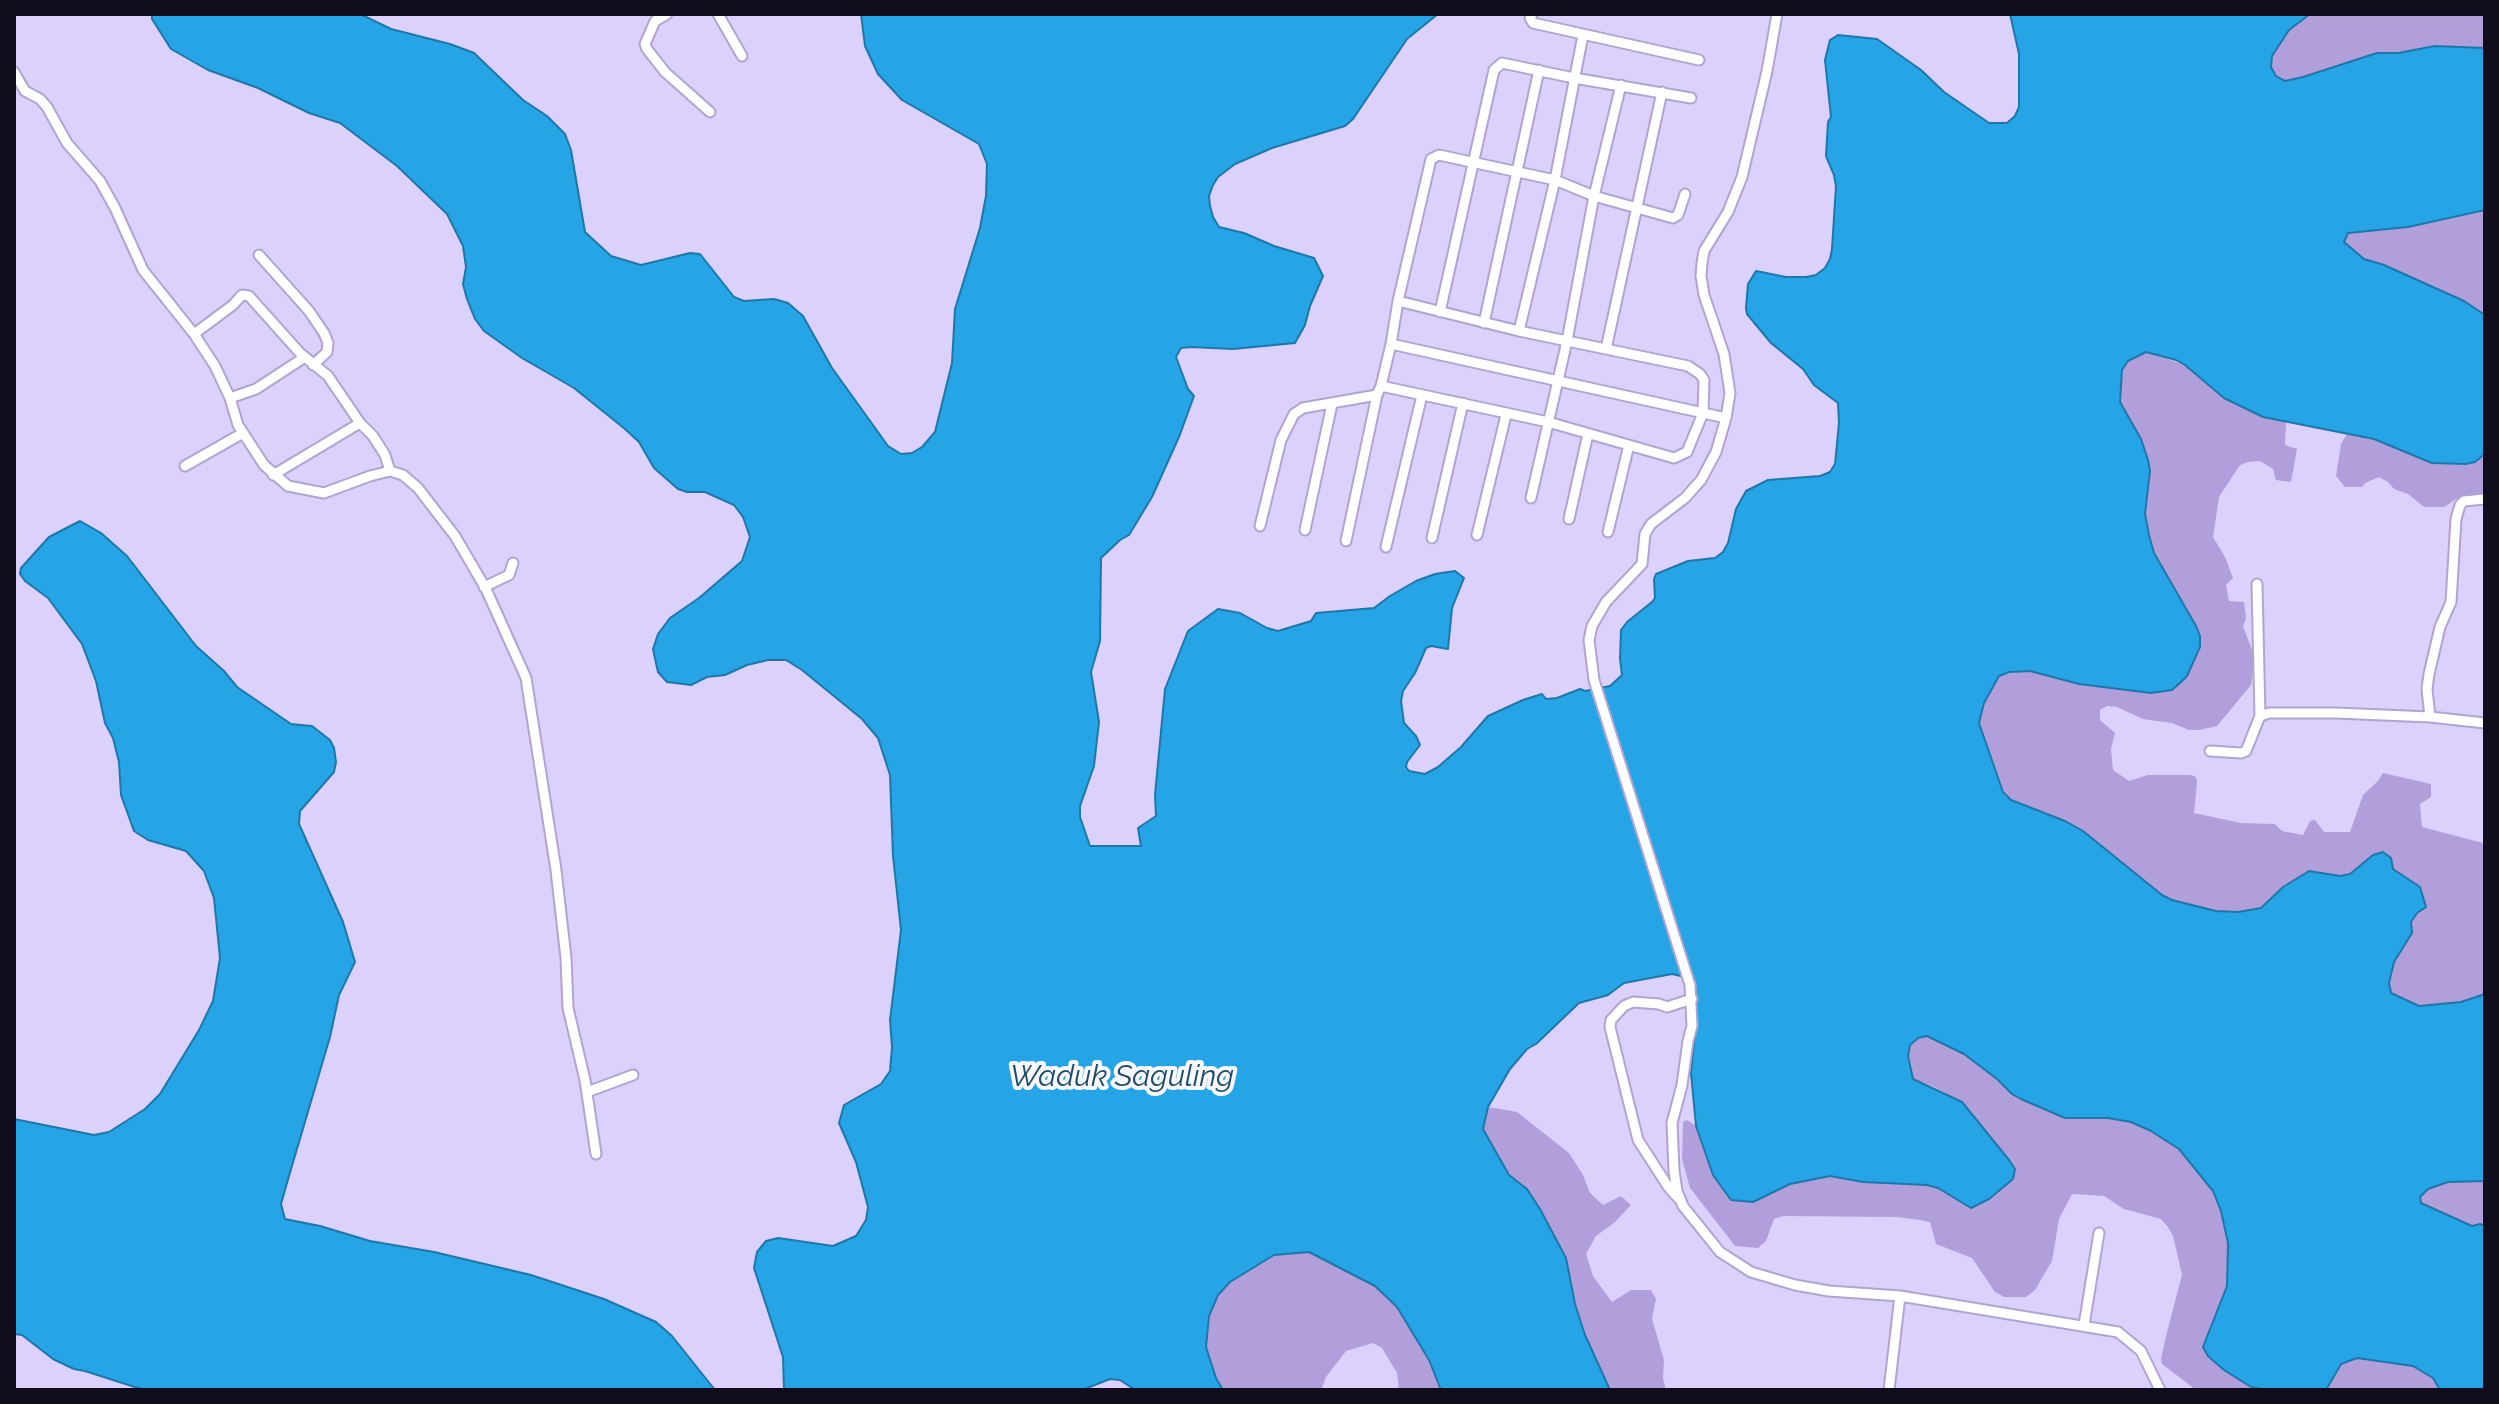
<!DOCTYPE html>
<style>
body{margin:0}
#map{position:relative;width:2499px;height:1404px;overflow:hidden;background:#dcd0fd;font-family:Raleway,sans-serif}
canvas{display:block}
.frame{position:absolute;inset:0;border:16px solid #120d1c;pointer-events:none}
</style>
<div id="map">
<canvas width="2499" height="1404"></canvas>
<div class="frame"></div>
</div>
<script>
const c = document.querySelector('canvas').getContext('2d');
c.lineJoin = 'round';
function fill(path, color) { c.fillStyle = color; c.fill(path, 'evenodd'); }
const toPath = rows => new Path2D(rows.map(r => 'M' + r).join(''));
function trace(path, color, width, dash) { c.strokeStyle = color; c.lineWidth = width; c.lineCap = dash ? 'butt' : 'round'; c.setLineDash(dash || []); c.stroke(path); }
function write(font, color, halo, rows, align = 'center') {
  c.font = font + ' Raleway,sans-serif'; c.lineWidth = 8; c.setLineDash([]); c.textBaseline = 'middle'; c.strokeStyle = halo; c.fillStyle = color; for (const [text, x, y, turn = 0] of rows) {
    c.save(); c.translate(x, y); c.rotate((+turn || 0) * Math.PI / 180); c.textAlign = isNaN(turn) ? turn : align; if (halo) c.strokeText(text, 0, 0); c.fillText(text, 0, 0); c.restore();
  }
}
const green = toPath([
 [2310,14,2485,14,2485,48,2435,46,2398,53,2377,53,2303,77,2285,81,2276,76,2271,67,2272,56,2289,30],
 [2485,210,2485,315,2464,301,2384,265,2364,259,2344,242,2348,233,2408,227],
 [2146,352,2185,365,2224,398,2263,417,2286,422,2285,445,2297,449,2291,482,2276,480,2273,469,2260,461,2248,462,2240,465,2219,497,2213,537,2225,557,2233,578,2226,585,2229,601,2244,602,2246,619,2243,626,2255,658,2251,685,2217,726,2199,730,2189,730,2172,723,2143,719,2117,707,2107,706,2100,710,2100,720,2115,733,2111,749,2113,770,2129,781,2148,775,2191,775,2196,777,2197,782,2194,813,2241,823,2275,824,2282,831,2303,835,2310,821,2315,820,2324,832,2350,832,2363,795,2378,781,2383,773,2431,784,2431,797,2420,804,2422,827,2483,843,2485,853,2485,994,2461,1002,2419,1006,2391,993,2389,983,2394,962,2412,933,2411,922,2417,913,2426,907,2420,887,2393,869,2391,858,2373,855,2350,874,2340,876,2309,871,2283,887,2261,908,2238,912,2216,911,2172,900,2162,895,2011,800,2004,792,1979,723,1984,703,1999,676,2009,672,2030,671,2079,684,2200,636,2154,552,2145,515,2150,471,2141,439,2120,402,2122,370,2128,361],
 [2347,434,2374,439,2432,463,2475,462,2485,454,2485,504,2456,499,2444,507,2424,507,2408,494,2394,489,2388,482,2379,477,2365,483,2362,487,2345,487,2336,476,2341,444],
 [1927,1036,1964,1054,1997,1079,2012,1094,2065,1118,2108,1118,2131,1122,2151,1131,2179,1149,2213,1191,2221,1211,2228,1243,2227,1286,2203,1347,2208,1356,2224,1370,2251,1387,2268,1390,2196,1390,2162,1364,2161,1359,2166,1336,2182,1275,2173,1236,2168,1227,2161,1219,2124,1209,2104,1196,2072,1194,2059,1219,2052,1261,2035,1290,2026,1297,2004,1297,1995,1292,1972,1258,1936,1244,1930,1222,1920,1220,1897,1217,1784,1216,1774,1219,1766,1241,1758,1248,1735,1246,1690,1188,1682,1159,1683,1122,1687,1120,1696,1126,1713,1175,1753,1202,1790,1184,1830,1176,1863,1182,1927,1185,1938,1188,2015,1169,1962,1102,1932,1086,1913,1079,1908,1056,1910,1045,1918,1038],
 [1488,1107,1517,1112,1569,1153,1583,1175,1590,1193,1603,1205,1621,1196,1631,1205,1615,1222,1596,1236,1586,1254,1593,1276,1612,1302,1631,1290,1651,1290,1656,1299,1652,1319,1664,1360,1663,1378,1666,1390,1610,1390,1585,1335,1575,1304,1566,1258,1540,1209,1527,1189,1509,1175,1483,1129],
 [2485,1181,2485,1226,2472,1226,2420,1203,2420,1197,2428,1189,2448,1182],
 [1309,1252,1375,1286,1397,1307,1429,1360,1441,1390,1399,1390,1397,1373,1382,1348,1373,1343,1346,1351,1326,1377,1321,1390,1223,1390,1216,1378,1206,1347,1209,1316,1218,1295,1230,1282,1274,1255],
 [2357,1358,2413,1366,2433,1378,2440,1390,2326,1390,2341,1364]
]);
const water = toPath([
 [152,14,360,14,391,29,450,44,474,53,523,100,547,116,565,134,571,150,585,232,611,256,641,265,690,253,700,254,734,297,744,301,774,299,788,303,803,316,832,368,888,446,901,454,912,453,922,447,935,432,952,363,955,309,980,228,986,196,987,164,979,144,902,100,878,74,865,46,861,14,1438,14,1407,39,1353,119,1345,126,1272,148,1235,164,1218,177,1213,185,1209,196,1210,206,1213,217,1219,227,1244,233,1274,246,1314,258,1323,276,1310,306,1305,325,1295,343,1233,349,1191,347,1181,348,1176,357,1188,389,1194,396,1179,437,1152,497,1129,535,1120,540,1101,558,1100,641,1091,672,1099,722,1094,766,1080,806,1080,817,1090,846,1141,846,1138,828,1156,816,1155,795,1165,689,1188,631,1218,609,1240,613,1267,628,1278,631,1311,621,1316,613,1374,608,1390,596,1416,581,1435,574,1455,571,1464,578,1452,608,1448,649,1431,646,1426,648,1415,673,1403,691,1401,701,1404,723,1416,736,1420,745,1407,762,1406,767,1409,771,1425,774,1438,767,1461,747,1488,716,1523,700,1542,694,1546,699,1557,698,1580,689,1585,691,1610,686,1622,675,1620,659,1621,630,1627,622,1652,602,1655,598,1654,579,1656,574,1688,561,1715,558,1723,552,1728,543,1736,509,1746,491,1768,480,1820,476,1830,472,1835,464,1839,423,1838,403,1814,385,1803,369,1771,343,1747,314,1746,308,1748,284,1756,271,1786,277,1806,277,1816,275,1825,268,1830,259,1832,249,1836,186,1834,175,1826,156,1828,122,1831,117,1825,60,1830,40,1838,35,1877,39,1921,70,1944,92,1989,123,2007,123,2015,116,2019,107,2019,54,2010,14,2310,14,2289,30,2272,56,2271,67,2276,76,2285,81,2303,77,2377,53,2398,53,2435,46,2485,48,2485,210,2408,227,2348,233,2344,242,2364,259,2384,265,2464,301,2485,315,2485,454,2475,462,2465,464,2432,463,2374,439,2263,417,2224,398,2185,365,2176,360,2146,352,2128,361,2122,370,2120,402,2141,439,2148,460,2150,471,2145,514,2149,535,2154,553,2196,626,2200,636,2200,647,2187,676,2180,683,2172,690,2151,693,2079,684,2030,671,2009,672,1999,676,1984,703,1979,723,2003,792,2011,800,2065,821,2083,831,2162,895,2172,900,2216,911,2238,912,2261,908,2283,887,2309,871,2340,876,2350,874,2373,855,2383,852,2391,858,2393,869,2420,887,2426,907,2417,913,2411,922,2412,933,2394,962,2389,983,2391,993,2419,1006,2461,1002,2485,994,2485,1181,2448,1182,2428,1189,2420,1197,2421,1203,2472,1226,2480,1224,2485,1226,2485,1390,2440,1390,2433,1378,2413,1366,2357,1358,2341,1364,2326,1390,2268,1390,2251,1387,2224,1370,2208,1356,2203,1347,2227,1286,2228,1243,2221,1211,2213,1191,2179,1149,2151,1131,2131,1122,2108,1118,2065,1118,2021,1099,2012,1094,1997,1079,1964,1054,1927,1036,1918,1038,1910,1045,1908,1056,1913,1079,1962,1102,2009,1160,2015,1169,2013,1179,1989,1199,1971,1208,1938,1188,1927,1185,1863,1182,1830,1176,1790,1184,1753,1202,1731,1200,1713,1175,1696,1126,1691,1073,1697,1013,1694,979,1672,974,1624,983,1608,995,1579,1003,1536,1044,1527,1049,1510,1069,1488,1107,1483,1129,1509,1175,1527,1189,1540,1209,1566,1258,1575,1304,1585,1335,1610,1390,1441,1390,1429,1360,1397,1307,1375,1286,1309,1252,1274,1255,1230,1282,1218,1295,1209,1316,1206,1347,1216,1378,1223,1390,1135,1390,1120,1380,1110,1379,1082,1390,784,1390,783,1357,754,1268,757,1252,766,1241,778,1238,833,1246,856,1236,866,1220,868,1207,856,1162,839,1123,844,1105,881,1084,890,1071,892,1047,890,1020,901,930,893,856,890,775,878,738,862,719,802,670,786,660,768,660,747,665,725,675,707,677,691,685,667,682,658,672,653,649,658,634,670,618,699,598,742,561,750,537,743,517,734,505,705,492,687,492,678,489,654,468,639,442,625,429,574,388,522,358,484,331,475,319,467,299,463,284,466,267,463,246,447,214,397,166,340,123,309,113,258,88,208,70,171,49,152,19,152,14],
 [80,521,101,533,127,556,196,646,224,671,237,687,291,724,312,726,330,740,334,748,336,762,334,772,300,811,299,824,343,922,355,962,339,995,330,1037,289,1176,281,1204,285,1219,320,1226,370,1241,434,1252,531,1275,604,1299,656,1322,672,1336,715,1390,144,1390,85,1371,74,1369,53,1359,22,1335,14,1334,14,1119,94,1135,109,1132,145,1109,160,1094,199,1030,213,1001,220,958,214,898,204,871,186,851,148,840,134,831,121,795,119,762,113,738,105,723,96,681,82,644,48,598,25,581,20,574,21,568,49,537,80,521]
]);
const street = toPath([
 [667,14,655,21,645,44,647,49,665,72,710,112],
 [718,14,742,56],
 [1532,14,1530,18,1533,23,1699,60],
 [1777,14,1767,71,1742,177,1728,212,1704,251,1702,263,1701,276,1704,295,1724,354,1730,393,1726,418,1716,452,1701,480,1685,498,1651,524,1645,534,1642,564,1606,602,1592,626,1589,640,1594,680,1690,985,1692,1026,1688,1041,1682,1085,1672,1123,1674,1171,1677,1191,1683,1206,1720,1252,1751,1272,1795,1285,1829,1291,1900,1296,2118,1332,2141,1351,2160,1390],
 [14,72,25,91,40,99,47,107,67,143,100,181,115,208,143,270,194,334,215,366,230,398,238,425,264,465,288,486,324,493,370,476,390,471,403,475,418,488,455,536,486,589,526,678,556,870,566,958,568,1008,585,1080,596,1154],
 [259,255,309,311,324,333,328,343,327,352,313,365],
 [1440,312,1494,70,1502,63,1574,78,1691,98],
 [1484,323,1539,70],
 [1519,331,1555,180,1583,35],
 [194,334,233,305,242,295,249,296,300,353,328,376,360,423,373,436,385,455,390,471],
 [1391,344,1726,418],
 [1606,349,1662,92],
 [1381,386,1548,422,1674,458,1687,452,1703,413,1704,380,1700,374,1688,366,1519,331,1398,301],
 [230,398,256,389,305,357],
 [185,466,243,433],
 [273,475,360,423],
 [1531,498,1567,341,1594,196,1621,85],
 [1569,519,1588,434],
 [1260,526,1281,440,1294,414,1303,408,1377,395],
 [1305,530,1332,404],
 [1608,532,1629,445],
 [1477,535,1506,415],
 [1432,538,1463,403],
 [1346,541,1377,395,1381,386,1391,344,1398,301,1431,159,1439,155,1555,180,1594,196,1673,218,1678,215,1685,194],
 [1386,547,1422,395],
 [2257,584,2260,716],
 [484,587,509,575,513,563],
 [2430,717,2427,689,2429,674,2440,627,2451,602,2456,519,2460,505,2464,501,2485,499],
 [2210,751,2241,753,2246,751,2260,716,2269,713,2336,713,2430,717,2485,723],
 [587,1092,633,1075],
 [1679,1199,1669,1188,1638,1140,1610,1027,1611,1020,1624,1006,1633,1002,1659,1004,1667,1007,1692,999],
 [2084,1325,2099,1233],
 [1889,1390,1900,1296]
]);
const waterNames = [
 ["Waduk Saguling",1122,1077]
];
fill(green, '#b19fdc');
fill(water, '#25a5e5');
trace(water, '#1f77a9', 2);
trace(street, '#b0a5d0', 13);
trace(street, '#fff', 9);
write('italic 30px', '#1d4c67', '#f9f8fd', waterNames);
</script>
